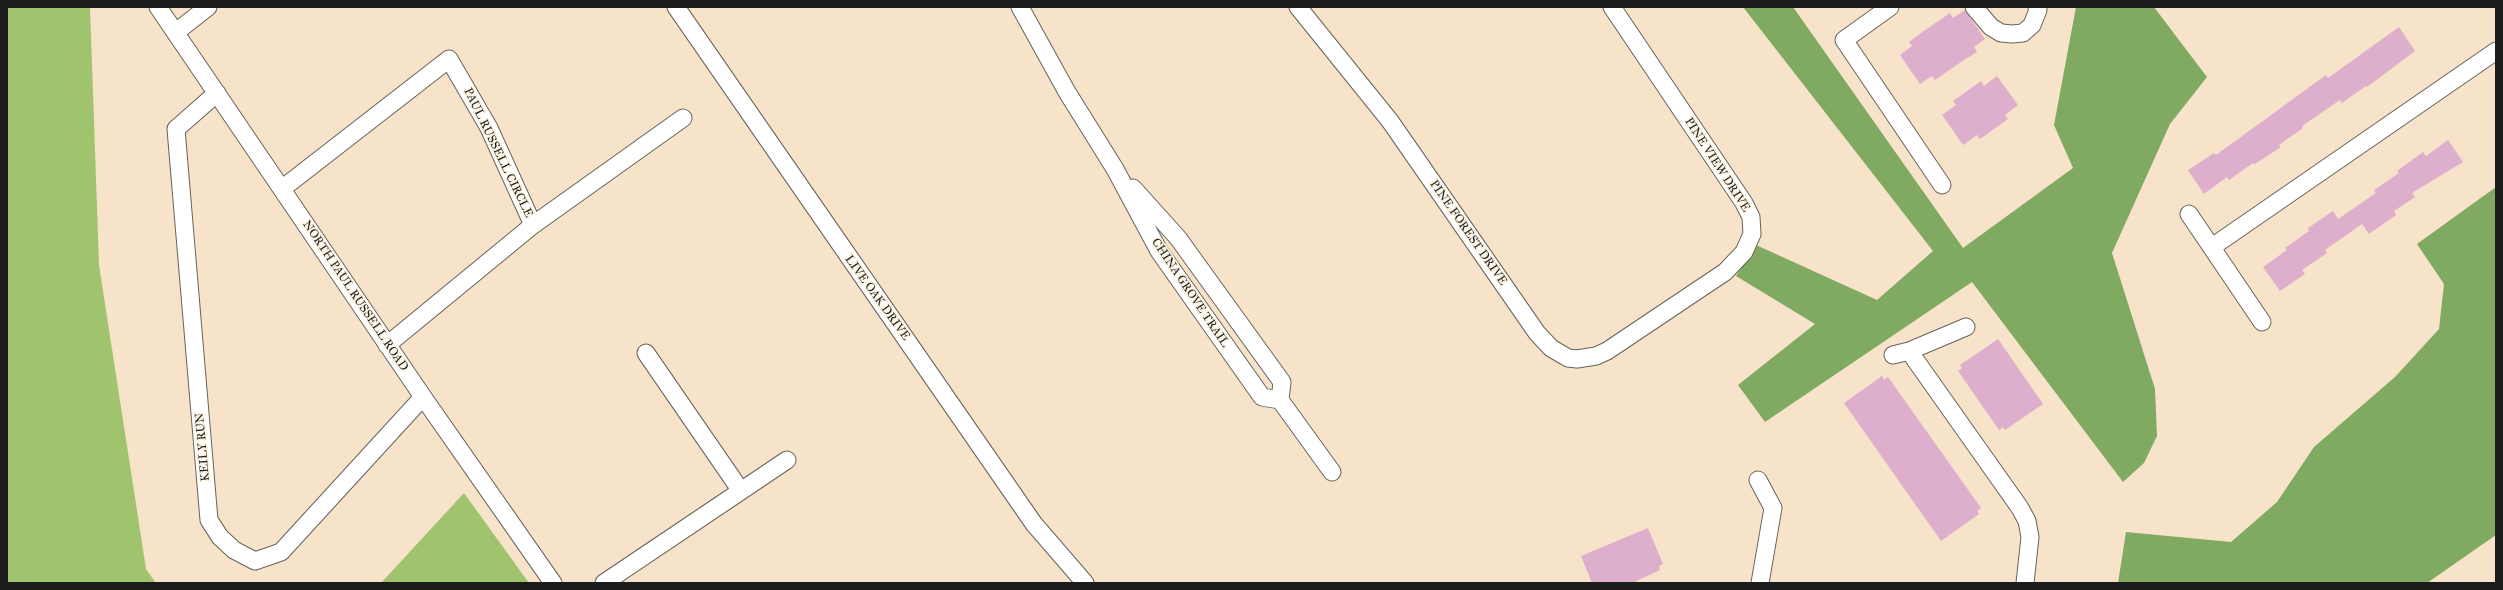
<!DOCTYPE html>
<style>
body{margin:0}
#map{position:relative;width:2503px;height:590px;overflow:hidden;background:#f6e3c9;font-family:"IM FELL Great Primer",serif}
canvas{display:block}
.frame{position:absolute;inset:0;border:8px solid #1c1c1c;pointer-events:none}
</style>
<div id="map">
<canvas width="2503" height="590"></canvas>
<div class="frame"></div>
</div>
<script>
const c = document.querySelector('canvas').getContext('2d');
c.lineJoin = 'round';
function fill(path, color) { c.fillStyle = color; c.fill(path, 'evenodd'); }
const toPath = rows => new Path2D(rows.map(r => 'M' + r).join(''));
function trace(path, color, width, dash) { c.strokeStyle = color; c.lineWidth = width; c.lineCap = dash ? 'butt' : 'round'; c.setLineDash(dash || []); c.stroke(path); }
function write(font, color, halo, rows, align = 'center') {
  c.font = font + ' "IM FELL Great Primer",serif'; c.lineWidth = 3.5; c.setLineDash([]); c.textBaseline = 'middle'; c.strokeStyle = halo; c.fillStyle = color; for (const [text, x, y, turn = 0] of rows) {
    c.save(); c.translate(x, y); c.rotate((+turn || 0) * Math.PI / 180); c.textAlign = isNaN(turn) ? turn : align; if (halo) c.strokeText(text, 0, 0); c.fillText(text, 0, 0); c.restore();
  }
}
const green = toPath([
 [7,7,90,7,99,265,146,569,156,583,7,583],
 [464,493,529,583,381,583]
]);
const forest = toPath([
 [1743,7,1793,7,1963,248,2073,168,2054,125,2076,7,2154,7,2207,77,2170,124,2112,253,2155,389,2157,436,2144,463,2123,482,1972,282,1765,422,1738,385,1815,324,1736,276,1756,245,1877,300,1933,251],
 [2496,187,2496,535,2427,583,2118,583,2126,532,2231,542,2277,502,2314,447,2395,377,2439,329,2444,284,2417,244]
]);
const building = toPath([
 [1965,10,1985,39,1974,47,1977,52,1964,60,1935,80,1932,76,1920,84,1900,55,1912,46,1909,42,1921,33,1950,13,1953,18],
 [2399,27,2415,51,2367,87,2366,86,2342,103,2340,100,2302,126,2303,128,2279,145,2281,147,2255,164,2253,163,2229,180,2227,177,2204,194,2188,170,2214,153,2216,155,2326,75,2328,78],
 [1997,76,2018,105,2005,115,2008,119,1980,139,1977,135,1963,145,1942,115,1956,105,1953,101,1981,81,1984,86],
 [2448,140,2463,162,2412,193,2415,197,2394,211,2396,215,2369,234,2362,224,2325,250,2327,253,2302,270,2305,274,2280,291,2263,267,2287,250,2285,248,2309,231,2308,228,2333,211,2338,219,2376,193,2374,190,2399,173,2397,171,2423,152,2426,156],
 [1998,339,2043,404,2005,430,2003,427,1999,430,1958,371,1962,368,1960,365],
 [1882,376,1884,380,1888,377,1981,508,1977,511,1979,514,1941,541,1844,403],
 [1648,528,1663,564,1659,566,1660,570,1632,583,1592,583,1581,556]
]);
const minor = toPath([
 [158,7,423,397,553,583],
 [676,7,1034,524,1085,583],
 [1020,7,1067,92,1115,169,1159,251,1262,397,1280,400],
 [1298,7,1390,121,1537,333,1551,348,1568,358,1577,359,1596,356,1607,351,1725,272,1744,252,1752,234,1751,217,1744,203,1612,7],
 [1890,7,1844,40,1942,185],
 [1974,7,1991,27,2001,33,2012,34,2023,33,2032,25,2038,10,2037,7],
 [176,32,208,7],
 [217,93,176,129,209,520,220,537,234,550,255,561,281,552,423,397],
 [283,188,449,59,489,128,533,225,387,345],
 [1133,188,1178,238,1282,382,1280,400,1332,472],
 [2189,214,2262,322],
 [533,225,683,118],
 [2212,247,2496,51],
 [1909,351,2020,508,2027,521,2030,537,2025,583],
 [646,353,741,491],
 [1893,355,1909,351,1966,327],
 [1758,480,1773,508,1760,583],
 [604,583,787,460]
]);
const streetNames = [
 ["PAUL RUSSELL CIRCLE",498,153,64],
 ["PINE VIEW DRIVE",1717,165,57],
 ["PINE FOREST DRIVE",1468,233,55],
 ["CHINA GROVE TRAIL",1190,293,56],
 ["NORTH PAUL RUSSELL ROAD",355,296,56],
 ["LIVE OAK DRIVE",877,298,54],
 ["KEILY RUN",203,447,-95]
];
fill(green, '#a0c46e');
fill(forest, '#80aa61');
fill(building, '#ddafcc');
trace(minor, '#686259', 19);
trace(minor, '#fff', 17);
write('12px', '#1c1c1c', '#fcf5e5', streetNames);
</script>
